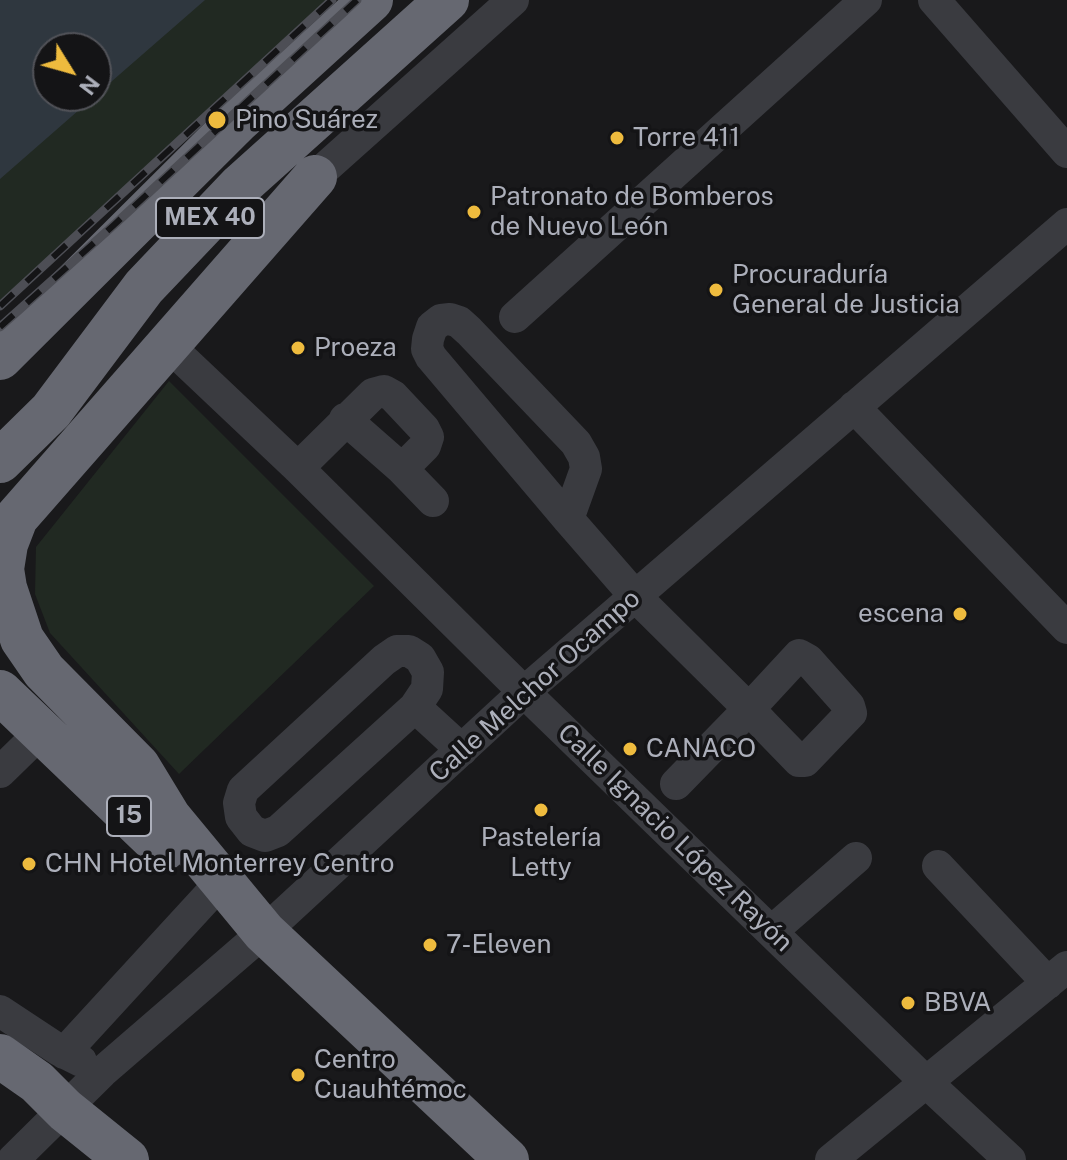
<!DOCTYPE html>
<meta charset="utf-8">
<style>
body{margin:0}
#map{position:relative;width:1067px;height:1160px;overflow:hidden;background:#19191b;font-family:"Public Sans",sans-serif}
canvas{display:block}
.north{position:absolute;left:32px;top:32px;width:80px;height:80px;box-sizing:border-box;background:#141416;border:2px solid #515258;border-radius:50%;rotate:127deg;font-size:22px;font-weight:700;line-height:32px;text-align:center;color:#acafba}
.north::after{content:'';display:block;margin:auto;width:28px;height:36px;background:#eebb3e;clip-path:polygon(50% 0,100% 100%,50% 72%,0 100%)}
</style>
<div id="map">
<canvas width="1067" height="1160"></canvas>
<div class="north">N</div>
</div>
<script>
const c = document.querySelector('canvas').getContext('2d');
c.lineJoin = 'round';
function fill(path, color) { c.fillStyle = color; c.fill(path, 'evenodd'); }
const toPath = rows => new Path2D(rows.map(r => 'M' + r).join(''));
function trace(path, color, width, dash) { c.strokeStyle = color; c.lineWidth = width; c.lineCap = dash ? 'butt' : 'round'; c.setLineDash(dash || []); c.stroke(path); }
function write(font, color, halo, rows, align = 'center') {
  c.font = font + ' "Public Sans",sans-serif'; c.lineWidth = 7; c.setLineDash([]); c.textBaseline = 'middle'; c.strokeStyle = halo; c.fillStyle = color; for (const [text, x, y, turn = 0] of rows) {
    c.save(); c.translate(x, y); c.rotate((+turn || 0) * Math.PI / 180); c.textAlign = isNaN(turn) ? turn : align; if (halo) c.strokeText(text, 0, 0); c.fillText(text, 0, 0); c.restore();
  }
}
const green = toPath([
 [0,0,331,0,0,304],
 [48,48,96,48,96,96,48,96],
 [169,381,374,586,179,774,50,633,35,594,36,547]
]);
const water = toPath([
 [0,0,205,0,96,95,96,48,48,48,48,96,95,96,0,179]
]);
const minor = toPath([
 [934,0,1067,152],
 [315,177,513,0],
 [515,317,866,0],
 [169,346,298,468,524,692,926,1082,1010,1160],
 [854,407,1067,628],
 [345,419,402,469,433,501],
 [298,468,373,394,384,391,393,396,424,429,428,437,425,446,402,469],
 [568,519,586,469,584,457,576,443,469,331,459,322,450,319,441,320,432,327,428,339,427,349,431,357,568,519,635,596,740,700,749,709,764,725,799,761,805,761,851,713,849,706,808,660,799,655,749,709,676,784],
 [397,651,409,651,420,658,428,672,427,689,415,707,278,831,265,836,252,831,241,817,239,803,243,790,384,660,397,651],
 [415,707,462,750],
 [0,772,40,733],
 [938,866,1048,983],
 [772,931,856,858],
 [0,1011,59,1050,81,1061],
 [64,1053,211,893],
 [13,1160,102,1072,264,932,524,692,1067,224],
 [831,1160,1067,967]
]);
const highway = toPath([
 [0,358,238,121,371,0],
 [0,461,51,411,144,287,241,185,447,0],
 [0,692,164,849],
 [149,798,169,817,264,932,507,1160],
 [169,817,138,766,44,671,22,639,5,588,2,569,6,544,16,518,315,177],
 [0,1056,37,1082,65,1110,127,1160]
]);
const rail = toPath([
 [0,306,332,0],
 [0,327,115,224,357,0]
]);
const markers = [
 [217,120,10,"#eebb3e"],
 [617,138,8,"#eebb3e"],
 [474,212,8,"#eebb3e"],
 [716,290,8,"#eebb3e"],
 [298,348,8,"#eebb3e"],
 [960,614,8,"#eebb3e"],
 [630,749,8,"#eebb3e"],
 [541,810,8,"#eebb3e"],
 [29,864,8,"#eebb3e"],
 [430,945,8,"#eebb3e"],
 [908,1003,8,"#eebb3e"],
 [298,1075,8,"#eebb3e"]
];
const shields = [
 [210,218,108],
 [129,816,44]
];
const shieldNames = [
 ["MEX 40",210,218],
 ["15",129,816]
];
const poiNames = [
 ["Pino Suárez",235,120],
 ["Torre 411",633,138],
 ["Patronato de Bomberos",490,197],
 ["de Nuevo León",490,227],
 ["Procuraduría",732,275],
 ["General de Justicia",732,305],
 ["Proeza",314,348],
 ["escena",944,614,"right"],
 ["CANACO",646,749],
 ["Pastelería",541,838,"center"],
 ["Letty",541,868,"center"],
 ["CHN Hotel Monterrey Centro",45,864],
 ["7-Eleven",446,945],
 ["BBVA",924,1003],
 ["Centro",314,1060],
 ["Cuauhtémoc",314,1090]
];
const streetNames = [
 ["Calle Melchor Ocampo",535,686,-42],
 ["Calle Ignacio López Rayón",675,838,44]
];
fill(green, '#212922');
fill(water, '#2f373f');
trace(minor, '#3a3b40', 32);
trace(highway, '#666871', 44);
trace(rail, '#4d4e55', 9);
trace(rail, '#141416', 6, [18]);
for (const [x, y, r, color] of markers) { const dot = new Path2D(); dot.arc(x, y, r, 0, 2 * Math.PI); c.fillStyle = color; c.fill(dot); trace(dot, '#141416', 3); }
for (const [x, y, w] of shields) { const box = new Path2D(); box.roundRect(x - w / 2, y - 20, w, 40, 6); c.fillStyle = '#141416'; c.fill(box); trace(box, '#acafba', 2); }
write('bold 24px', '#acafba', null, shieldNames);
write('26px', '#acafba', '#141416', poiNames, 'left');
write('26px', '#acafba', '#141416', streetNames);
</script>
